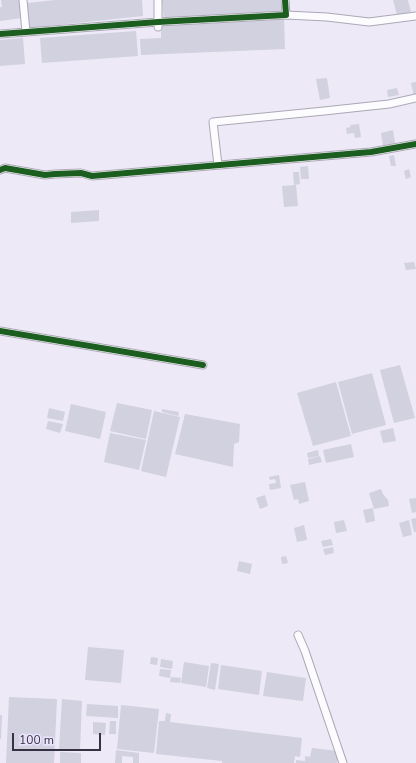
<!DOCTYPE html>
<style>
body{margin:0}
#map{position:relative;width:416px;height:763px;overflow:hidden;background:#ede9f7;font-family:"Nunito Sans",sans-serif}
canvas{display:block}
.scale{position:absolute;left:12px;top:733px;width:89px;height:18px;box-sizing:border-box;border:2px solid #373243;border-top:0;padding-left:5px;font-size:12px;line-height:14px;white-space:nowrap;color:#373243;-webkit-text-stroke:3px #eae3fd;paint-order:stroke}
</style>
<div id="map">
<canvas width="416" height="763"></canvas>
<div class="scale">100 m</div>
</div>
<script>
const c = document.querySelector('canvas').getContext('2d');
c.lineJoin = 'round';
function fill(path, color) { c.fillStyle = color; c.fill(path, 'evenodd'); }
const toPath = rows => new Path2D(rows.map(r => 'M' + r).join(''));
function trace(path, color, width, dash) { c.strokeStyle = color; c.lineWidth = width; c.lineCap = dash ? 'butt' : 'round'; c.setLineDash(dash || []); c.stroke(path); }
const building = toPath([
 [1,0,20,0,22,18,0,21,0,7,2,7],
 [55,0,142,0,143,16,30,28,27,3],
 [162,0,280,0,282,12,164,19],
 [393,0,408,0,411,12,397,15],
 [284,19,285,49,141,55,140,39,161,38,161,25],
 [136,31,138,56,42,63,40,38],
 [23,38,25,64,0,66,0,40],
 [327,78,330,98,320,100,316,79],
 [416,82,416,101,415,101,411,83],
 [397,88,399,95,388,97,387,90],
 [359,124,361,137,355,138,354,133,347,134,346,128,351,127,350,125],
 [393,130,396,149,384,151,381,133],
 [394,155,396,166,391,166,389,156],
 [308,166,309,179,301,179,300,167],
 [409,169,411,177,406,179,404,171],
 [293,172,299,172,300,184,294,185],
 [296,185,298,206,284,207,282,186],
 [99,210,99,221,71,223,71,212],
 [414,262,416,269,406,270,404,263],
 [400,365,415,418,394,423,380,370],
 [372,373,386,425,352,434,338,382],
 [336,382,351,436,313,446,297,393],
 [117,403,152,410,146,439,110,431],
 [71,404,106,412,100,439,65,431],
 [49,408,65,412,63,421,47,418],
 [162,409,179,412,178,416,162,412],
 [154,411,180,417,166,477,141,471],
 [185,414,240,424,239,442,234,444,233,467,175,454],
 [48,421,63,424,60,433,46,429],
 [393,428,396,441,383,443,380,431],
 [110,433,146,440,139,470,104,462],
 [351,444,354,457,326,463,323,450],
 [318,450,319,456,308,458,307,453],
 [320,456,322,462,309,465,308,459],
 [279,475,281,488,270,490,269,484,276,483,275,479,270,480,269,477],
 [305,482,309,501,299,504,298,499,294,500,290,485],
 [381,489,383,494,388,500,389,506,374,509,369,493],
 [265,495,268,506,260,509,256,498],
 [416,498,416,512,412,513,409,499],
 [373,508,375,521,366,523,363,510],
 [416,518,416,532,414,532,411,519],
 [344,520,347,531,336,533,334,522],
 [409,520,412,535,403,537,399,523],
 [304,525,307,540,297,542,294,528],
 [331,539,333,545,323,547,321,541],
 [333,547,334,553,325,555,323,549],
 [286,556,288,563,282,564,281,557],
 [239,561,252,564,250,574,237,571],
 [88,647,124,650,121,683,85,680],
 [151,657,158,658,157,665,150,664],
 [161,659,173,661,172,669,160,667],
 [184,662,209,666,206,687,181,683],
 [211,663,219,664,215,690,207,688],
 [221,665,262,671,259,695,218,689],
 [160,669,171,670,170,678,159,676],
 [267,672,306,678,303,701,263,696],
 [171,677,181,678,180,683,170,682],
 [9,697,57,699,54,763,6,763],
 [62,699,82,701,80,750,59,749],
 [87,704,118,706,118,718,86,716],
 [121,705,159,709,154,753,117,749],
 [166,713,171,714,170,722,302,738,300,757,295,756,294,763,222,763,222,761,156,754,159,721,165,721],
 [0,715,2,715,1,739,0,739],
 [110,721,116,721,116,734,109,734],
 [93,722,106,723,105,735,93,734],
 [312,748,338,751,337,763,296,763,296,760,305,761,305,756,310,757],
 [116,750,139,753,139,763,133,763,133,757,122,756,122,763,115,763],
 [60,752,81,753,81,763,60,763]
]);
const minor = toPath([
 [23,0,26,32],
 [158,0,158,27],
 [286,15,327,17,369,22,416,16],
 [0,34,158,22,286,15,285,0],
 [218,165,213,122,324,111,389,104,416,98],
 [0,170,5,168,45,175,55,174,81,173,92,176,371,152,416,144],
 [0,331,203,365],
 [298,635,305,651,343,763]
]);
const cycleway = toPath([
 [0,34,158,22,286,15,285,0],
 [0,170,5,168,45,175,55,174,81,173,92,176,371,152,416,144],
 [0,331,203,365]
]);
fill(building, '#d1d1df');
trace(minor, '#aca8b6', 9);
trace(minor, '#fcfcfe', 7);
trace(cycleway, '#1b5e20', 6);
</script>
